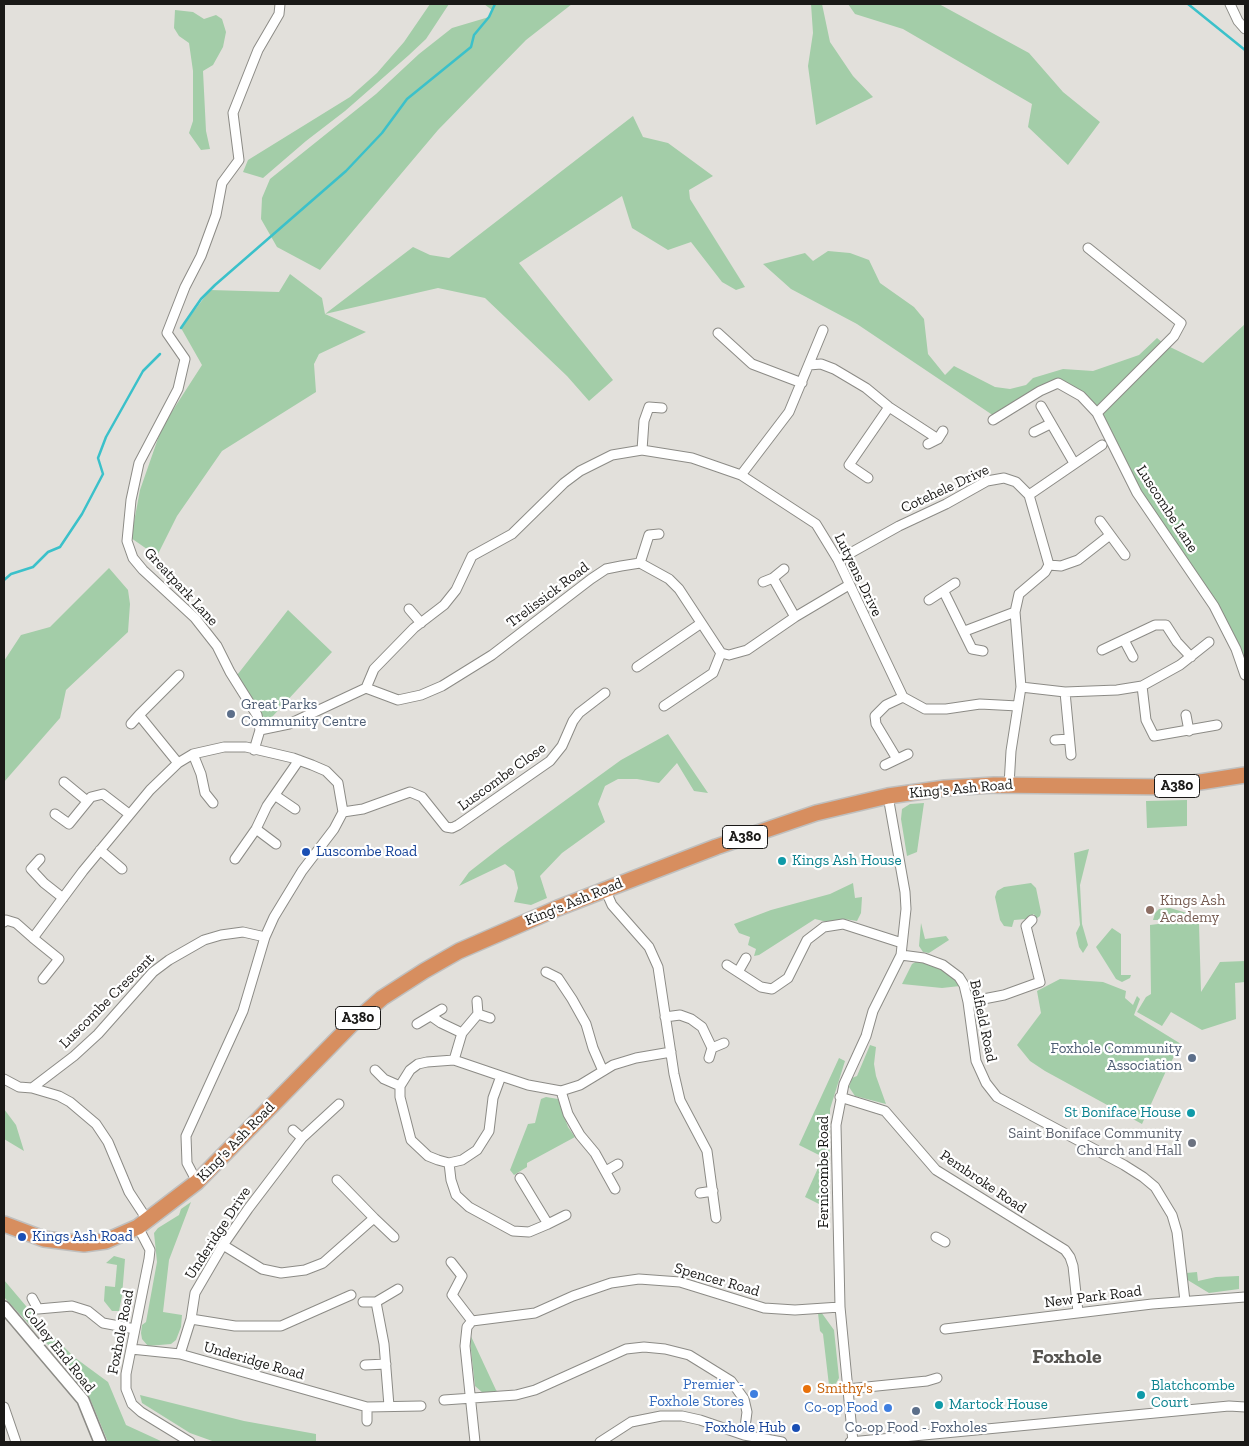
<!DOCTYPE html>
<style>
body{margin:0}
#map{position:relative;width:1249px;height:1446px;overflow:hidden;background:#e2e0db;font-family:"Zilla Slab",serif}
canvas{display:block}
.frame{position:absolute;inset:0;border:5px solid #1a1917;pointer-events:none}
</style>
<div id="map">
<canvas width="1249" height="1446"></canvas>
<div class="frame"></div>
</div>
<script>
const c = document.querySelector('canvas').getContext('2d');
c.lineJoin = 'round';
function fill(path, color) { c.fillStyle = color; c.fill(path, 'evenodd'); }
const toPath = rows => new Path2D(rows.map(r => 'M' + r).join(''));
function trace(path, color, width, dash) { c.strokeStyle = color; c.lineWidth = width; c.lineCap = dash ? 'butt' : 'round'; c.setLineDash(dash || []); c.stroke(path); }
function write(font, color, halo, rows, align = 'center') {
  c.font = font + ' "Zilla Slab",serif'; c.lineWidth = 4.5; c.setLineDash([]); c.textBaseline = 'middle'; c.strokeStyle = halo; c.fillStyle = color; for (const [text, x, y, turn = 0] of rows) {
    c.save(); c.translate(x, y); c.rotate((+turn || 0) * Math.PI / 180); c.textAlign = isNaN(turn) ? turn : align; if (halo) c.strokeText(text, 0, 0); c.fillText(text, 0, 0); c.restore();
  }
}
const green = toPath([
 [430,4,449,4,426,39,409,55,345,111,306,141,263,178,243,172,248,160,350,97,377,73,404,42],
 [484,4,572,4,526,40,438,130,320,270,277,247,261,219,262,198,270,179,376,94,419,54,452,28,489,17,492,10],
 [811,4,822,4,830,42,853,76,873,97,816,125,808,66,813,33],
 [848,4,939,4,1029,53,1063,92,1100,122,1068,165,1028,127,1032,104,903,29,855,14],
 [175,10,193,12,204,19,216,15,222,19,226,32,223,47,213,65,203,71,206,131,210,149,201,150,189,133,193,121,193,71,189,43,179,36,174,28],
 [633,116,643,137,668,143,713,176,689,190,690,199,745,287,736,290,722,282,691,242,668,250,632,228,622,196,519,263,613,380,589,401,567,376,485,298,438,288,325,314,366,332,319,354,314,364,316,392,222,451,177,516,157,556,131,538,140,490,162,427,202,365,181,328,210,290,279,292,290,274,322,298,325,314,413,247,430,255,449,258],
 [828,251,850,253,869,260,880,283,914,307,924,319,928,354,945,375,954,366,995,387,1010,389,1026,385,1033,378,1063,369,1093,371,1139,355,1157,338,1163,343,1097,410,1060,381,994,416,857,324,791,289,763,264,805,253,813,261],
 [1245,324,1245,665,1217,604,1141,490,1103,414,1170,347,1203,363],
 [109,568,128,590,130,604,128,632,66,690,60,718,4,782,4,661,21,635,50,627],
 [288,610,332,652,260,730,234,679],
 [668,734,708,793,694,791,677,763,659,783,637,779,618,779,605,786,598,804,605,822,562,853,540,876,547,898,531,905,514,902,518,888,514,871,505,864,459,886,469,872,501,847,621,760],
 [1187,800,1187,826,1147,828,1146,801],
 [924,803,917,852,907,856,901,819,902,809,910,804],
 [1089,849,1080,885,1082,924,1088,945,1083,953,1079,947,1076,933,1080,925,1074,853],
 [853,883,855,898,862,897,861,913,857,921,844,919,827,922,815,919,759,955,754,956,756,949,748,945,750,937,739,933,734,924,771,910,830,894],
 [1031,883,1036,888,1041,912,1040,916,1036,919,1034,914,1026,919,1014,920,1012,927,1004,926,1000,920,995,897,997,891,1004,887],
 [1170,908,1187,913,1197,919,1199,924,1201,992,1220,962,1245,961,1245,982,1235,983,1236,1019,1202,1030,1171,1012,1162,1026,1137,1012,1146,997,1151,994,1150,925,1158,924,1158,920,1153,920,1155,913,1159,909],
 [921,923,925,939,946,936,949,940,929,953,923,952,919,946],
 [1112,928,1121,934,1121,975,1131,975,1130,978,1122,982,1116,979,1096,947],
 [919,960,943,970,956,979,960,986,942,988,902,984,912,964],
 [1060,979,1103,982,1126,991,1125,998,1133,1005,1137,996,1140,999,1134,1015,1181,1044,1166,1071,1142,1124,1045,1071,1030,1061,1017,1045,1041,1013,1037,991],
 [870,1045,876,1047,874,1064,876,1076,886,1104,855,1096,849,1087,852,1078,857,1076],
 [839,1058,845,1061,830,1109,829,1209,805,1197,823,1157,799,1145],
 [546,1097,558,1099,568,1127,575,1137,527,1163,527,1167,514,1175,510,1170,528,1124,535,1123,541,1099],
 [4,1109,16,1125,24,1151,4,1139],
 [191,1202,169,1260,163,1312,182,1315,181,1327,176,1340,171,1344,148,1346,142,1339,141,1333,142,1325,146,1322,157,1262,154,1233,158,1228,179,1215,181,1209],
 [114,1256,125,1259,122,1296,119,1311,112,1311,104,1301,105,1286,115,1287,117,1265,106,1263],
 [1197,1272,1198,1281,1216,1277,1239,1276,1239,1289,1209,1293,1186,1279,1186,1273],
 [4,1280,42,1325,74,1357,108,1382,126,1425,163,1442,108,1442,91,1401,62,1360,4,1297],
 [821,1312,834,1330,839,1378,830,1394,823,1334,820,1331,818,1313],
 [469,1332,496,1390,499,1393,483,1393,475,1386],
 [140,1395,244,1421,316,1434,316,1442,215,1442,190,1433,142,1403]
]);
const stream = toPath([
 [1188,4,1245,50],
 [181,328,201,299,215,285,346,171,382,133,407,99,471,47,474,35,489,17,495,4],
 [4,580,11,574,33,567,48,552,60,547,82,514,103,474,98,458,106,437,143,371,160,354]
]);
const minor = toPath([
 [1230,4,1238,21,1245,29],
 [1088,248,1181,323,1174,336,1097,413],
 [718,333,752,364,802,383],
 [809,365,821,364,834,369,866,388,889,407,938,439],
 [1041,406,1074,463],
 [993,420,1040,391,1058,383,1081,396,1097,413,1137,493,1214,606,1236,649,1245,675],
 [1034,432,1050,424],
 [928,444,938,439,943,431],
 [642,450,644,421,649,407,662,408],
 [741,475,789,412,823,330],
 [868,478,849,465,889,407],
 [1029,495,1102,445],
 [1100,521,1125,555],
 [838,560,899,526,946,504,987,481,1004,478,1016,482,1029,495,1049,565,1045,572,1019,594,1015,612,1021,687,1011,751,1009,785],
 [640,563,649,535,659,534],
 [1049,565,1061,566,1078,560,1110,535],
 [784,569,773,578,795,617],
 [763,582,773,578],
 [944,592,972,649,983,651],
 [929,600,955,583],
 [409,609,421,623],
 [965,631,1015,612],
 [1124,640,1133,657],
 [1102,650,1155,625,1166,625,1177,642,1191,657],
 [637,667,700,624],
 [1142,686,1146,720,1154,736,1217,725],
 [1021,687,1065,692,1117,690,1142,686,1180,665,1209,642],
 [366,688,398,700,421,695,442,686,492,655,591,579,606,569,621,566,640,563,669,579,679,589,721,653,729,655,747,650,795,617,849,585],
 [1065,692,1071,755],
 [664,706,713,673,721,653],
 [1186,715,1189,731],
 [131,724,139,715],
 [260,730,289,724,366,688,374,669,414,628,444,605,456,590,472,556,512,534,564,483,580,471,612,455,642,450,692,458,741,475,816,524,838,560,903,697,925,709,946,709,980,704,1018,706],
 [1055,740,1069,739],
 [254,750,260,730,257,715,230,672,217,646,195,618,143,570,133,558,127,541,131,500,139,463,178,389,185,359,167,333,185,287,201,256,216,215,222,183,239,160,233,113,258,50,279,14,280,4],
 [193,754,201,774,205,793,213,803],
 [897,759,876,724,875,716,886,705,903,697],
 [178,763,139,715,179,675],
 [885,765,908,754],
 [64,782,87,801],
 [276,796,295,809],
 [343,812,363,809,410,792,422,797,446,827,452,828,458,825,550,761,562,746,573,721,579,713,605,693],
 [55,814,69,824,91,797,103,794,129,814],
 [256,829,276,844],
 [100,850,122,869],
 [40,859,31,869,44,883,63,898],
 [235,859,256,829,267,806,299,760],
 [605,889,612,905,649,947,658,967,674,1074,680,1100,707,1151,716,1218],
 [4,922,6,920,16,923,33,938],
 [901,955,924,958,943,965,959,977,964,985,968,1002,976,1061,986,1083,997,1097,1124,1165,1143,1177,1155,1187,1172,1215,1177,1232,1185,1301],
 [727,965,761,987,772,989,788,978,807,940,824,927,843,924,902,943],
 [546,972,558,978,572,999,586,1024,593,1048,603,1071],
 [738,972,746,958],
 [43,979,59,959,33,938,83,871,150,790,178,763,193,754,224,747,246,747,293,758,312,765,326,771,338,783,343,812],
 [968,1002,1004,995,1040,982,1026,926,1032,920],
 [478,1014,490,1018],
 [431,1016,441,1023,462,1033,454,1060],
 [665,1017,680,1015,691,1019,702,1027,712,1048,709,1058],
 [417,1024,442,1009],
 [462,1033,478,1014,477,1001],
 [712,1048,724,1043],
 [375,1070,384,1079,400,1086],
 [501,1076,454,1060,427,1062,418,1064,410,1070,400,1086,400,1097,411,1140,428,1156,438,1160,449,1163,462,1160,477,1150,489,1131,493,1098,501,1076,528,1085,561,1091,580,1085,613,1065,636,1058,671,1052],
 [4,1079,19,1087,32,1088,59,1096,70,1102,96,1124,108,1142,129,1192,148,1221],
 [32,1088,74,1056,98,1034,153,972,169,960,204,940,221,935,243,932,265,937],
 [561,1091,568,1114,580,1135,595,1153,615,1189],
 [840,1097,885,1111,936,1170,1065,1250,1070,1257,1073,1266,1078,1312],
 [293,1130,302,1138],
 [449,1163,451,1180,456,1195,469,1207,513,1231,529,1232,548,1224,520,1178],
 [606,1171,618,1164],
 [197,1182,187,1163,186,1136,243,1011,265,937,274,917,302,871,334,829,343,812],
 [700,1193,713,1191],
 [374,1218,394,1237],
 [548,1224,566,1215],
 [138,1227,150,1250,149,1259,126,1374,126,1389,132,1404,141,1412,190,1442],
 [936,1237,945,1242],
 [223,1245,262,1269,281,1273,305,1270,323,1263,374,1218,337,1180],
 [451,1262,462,1276,452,1295,472,1321,535,1313,573,1296,611,1283,639,1279,680,1282,764,1308,795,1310,840,1307],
 [32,1298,38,1309,72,1306,88,1311,103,1323,135,1329],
 [363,1302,376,1302,384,1344,389,1406],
 [376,1302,398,1289],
 [191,1319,235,1326,281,1326,351,1295],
 [472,1321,467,1327,465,1346,475,1442],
 [945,1329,1152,1304,1245,1297],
 [131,1349,180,1354,367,1407,421,1406],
 [180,1354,191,1319,195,1293,223,1245,248,1209,302,1138,339,1104],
 [365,1365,386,1364],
 [847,1389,927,1381,937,1378],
 [444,1400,516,1395,535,1390,626,1349,644,1347,665,1349,689,1355,731,1381,744,1399,747,1412,744,1435],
 [4,1407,16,1442],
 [367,1407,367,1421],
 [600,1442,631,1422,661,1416,682,1416,700,1420,744,1435,782,1442],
 [850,1442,1229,1406,1245,1407],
 [853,1442,840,1307,836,1125,844,1084,866,1036,873,1011,901,955,906,909,905,892,888,796]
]);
const tertiary = toPath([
 [4,1307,83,1400,100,1442]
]);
const trunk = toPath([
 [4,1224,44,1239,84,1244,106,1241,138,1227,197,1182,351,1025,382,998,424,971,459,951,558,908,716,847,816,813,888,796,945,788,994,785,1168,787,1245,775]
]);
const markers = [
 [231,714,5,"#5c6f8a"],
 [306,852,5,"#1a4fb4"],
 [782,861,5,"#0f9aa8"],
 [1150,910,5,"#8d6e63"],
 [1192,1058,5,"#5c6f8a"],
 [1191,1113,5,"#0f9aa8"],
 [1192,1143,5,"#6b7280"],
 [22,1237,5,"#1a4fb4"],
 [807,1389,5,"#e8710a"],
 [754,1394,5,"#3f7fe0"],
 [1141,1395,5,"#0f9aa8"],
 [939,1405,5,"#0f9aa8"],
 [888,1408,5,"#3f7fe0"],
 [916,1411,5,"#5c6f8a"],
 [796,1428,5,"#1a4fb4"]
];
const shields = [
 [1177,786,45],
 [745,837,45],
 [358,1018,45]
];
const shieldNames = [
 ["A380",1177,786],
 ["A380",745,837],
 ["A380",358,1018]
];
const streetNames = [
 ["Cotehele Drive",945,489,-25],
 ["Luscombe Lane",1167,509,57],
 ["Lutyens Drive",858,575,64],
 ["Greatpark Lane",181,587,47],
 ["Trelissick Road",548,595,-37],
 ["Luscombe Close",502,777,-36],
 ["King's Ash Road",961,789,-5],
 ["King's Ash Road",574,902,-22],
 ["Luscombe Crescent",107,1001,-45],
 ["Belfield Road",983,1021,78],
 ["King's Ash Road",236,1142,-46],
 ["Fernicombe Road",824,1172,-90],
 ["Pembroke Road",983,1182,34],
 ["Underidge Drive",218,1233,-57],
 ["Spencer Road",717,1280,16],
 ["New Park Road",1093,1297,-7],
 ["Foxhole Road",121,1332,-79],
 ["Colley End Road",59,1350,51],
 ["Underidge Road",254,1361,16]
];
const serviceNames = [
 ["Great Parks",241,705],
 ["Community Centre",241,722],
 ["Foxhole Community",1182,1049,"right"],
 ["Association",1182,1066,"right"],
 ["Co-op Food - Foxholes",916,1428,"center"]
];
const transitNames = [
 ["Luscombe Road",316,852],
 ["Kings Ash Road",32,1237],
 ["Foxhole Hub",786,1428,"right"]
];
const cultureNames = [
 ["Kings Ash House",792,861],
 ["St Boniface House",1181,1113,"right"],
 ["Blatchcombe",1151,1386],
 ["Court",1151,1403],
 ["Martock House",949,1405]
];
const educationNames = [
 ["Kings Ash",1160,901],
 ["Academy",1160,918]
];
const worshipNames = [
 ["Saint Boniface Community",1182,1134],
 ["Church and Hall",1182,1151]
];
const shopNames = [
 ["Premier -",744,1385],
 ["Foxhole Stores",744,1402],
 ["Co-op Food",878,1408]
];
const foodNames = [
 ["Smithy's",817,1389]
];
const districtNames = [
 ["Foxhole",1067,1357]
];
fill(green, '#a3cda8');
trace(stream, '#3bc1ca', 2.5);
trace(minor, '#8c8b86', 11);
trace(tertiary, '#8c8b86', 14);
trace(trunk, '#bfbfbe', 18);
trace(minor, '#fff', 9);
trace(tertiary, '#fff', 11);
trace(trunk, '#d78e5f', 15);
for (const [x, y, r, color] of markers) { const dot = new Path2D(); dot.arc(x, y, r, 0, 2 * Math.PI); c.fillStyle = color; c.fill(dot); trace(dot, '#fff', 2); }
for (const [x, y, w] of shields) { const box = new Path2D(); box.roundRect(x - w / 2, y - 11.5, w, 23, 4); c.fillStyle = '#fff'; c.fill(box); trace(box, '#1a1917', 1); }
write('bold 14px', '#1a1917', null, shieldNames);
write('15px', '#1a1917', '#fff', streetNames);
write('15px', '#4e5e75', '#fff', serviceNames, 'left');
write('15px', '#164399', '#fff', transitNames, 'left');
write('15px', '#0d838f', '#fff', cultureNames, 'left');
write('15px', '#785e54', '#fff', educationNames, 'left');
write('15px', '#5b616d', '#fff', worshipNames, 'right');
write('15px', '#366cbe', '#fff', shopNames, 'right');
write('15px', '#c56008', '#fff', foodNames, 'left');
write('bold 20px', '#575551', '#fff', districtNames);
</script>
